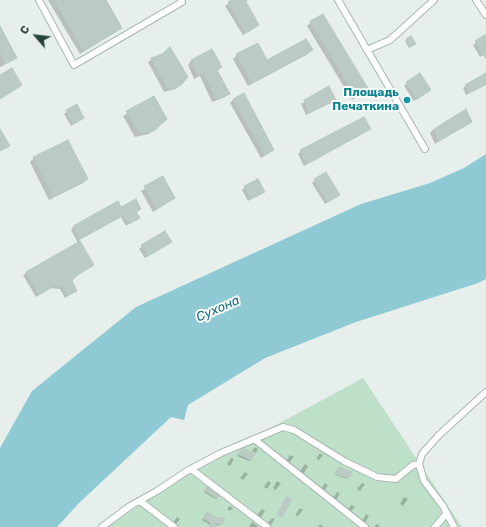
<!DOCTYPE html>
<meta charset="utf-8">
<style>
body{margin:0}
#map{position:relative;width:486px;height:527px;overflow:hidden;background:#e6efeb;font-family:Rubik,sans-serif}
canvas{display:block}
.north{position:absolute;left:16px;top:16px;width:40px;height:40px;-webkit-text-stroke:3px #f7fbf9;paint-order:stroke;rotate:298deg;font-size:11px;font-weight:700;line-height:16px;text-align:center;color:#24423a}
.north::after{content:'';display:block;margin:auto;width:14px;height:18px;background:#24423a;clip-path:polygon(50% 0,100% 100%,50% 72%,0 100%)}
</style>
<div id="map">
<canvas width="486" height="527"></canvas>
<div class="north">С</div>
</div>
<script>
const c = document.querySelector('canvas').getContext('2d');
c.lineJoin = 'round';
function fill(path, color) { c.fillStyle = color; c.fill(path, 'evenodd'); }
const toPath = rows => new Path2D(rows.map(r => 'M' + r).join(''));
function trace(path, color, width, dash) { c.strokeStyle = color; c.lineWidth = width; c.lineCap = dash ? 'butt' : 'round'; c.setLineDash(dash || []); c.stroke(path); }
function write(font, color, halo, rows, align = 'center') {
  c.font = font + ' Rubik,sans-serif'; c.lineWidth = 4; c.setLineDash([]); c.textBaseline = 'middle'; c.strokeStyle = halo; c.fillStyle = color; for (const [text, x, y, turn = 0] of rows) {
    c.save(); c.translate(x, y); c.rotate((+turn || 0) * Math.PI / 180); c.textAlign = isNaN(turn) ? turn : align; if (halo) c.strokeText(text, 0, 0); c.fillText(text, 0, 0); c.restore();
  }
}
const green = toPath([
 [363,378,462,527,108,527,126,514,206,463]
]);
const water = toPath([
 [486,154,486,279,478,283,356,322,265,358,188,405,184,420,171,417,78,504,57,527,0,527,0,448,32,391,136,307,361,204,430,183,464,168]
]);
const shadow = toPath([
 [48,0,105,0,120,28,80,54],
 [233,0,248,0,245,2,258,25,243,35,225,6],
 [311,22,368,90,364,93,352,100,307,26],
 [0,28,15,57,1,67,0,65],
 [486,36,486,53,480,57,473,45],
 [410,37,413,45,409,48,405,41],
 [311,50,308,54,248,86,233,59,237,55,266,61],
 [162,55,187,77,176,89,164,92,148,62,152,59],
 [191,61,221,67,217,71,229,93,225,97,212,102,200,76,194,79,188,65],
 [486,75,486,85,466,95,463,88],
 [0,77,21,85,0,99],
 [407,83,430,90,414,101,404,86],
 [329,88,335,100,306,115,301,104],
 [154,97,166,119,149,134,135,137,123,116],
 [234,99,273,150,269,153,261,158,230,103],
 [67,111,80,120,71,126,64,114],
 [471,122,435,144,430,133,434,129],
 [369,129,304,166,298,154,301,151],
 [34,158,87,179,83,183,49,200,30,162],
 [162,177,174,198,153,212,141,191],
 [315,180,339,195,325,204,312,183],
 [245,187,264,192,248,201,242,190],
 [118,203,121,208,140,209,135,212,138,218,126,226,121,217,79,240,93,265,74,277,71,281,76,291,65,298,60,289,50,288,36,297,23,275,78,243,71,230,73,227],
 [168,244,145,258,139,249,142,246],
 [255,447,258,449,256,453,252,451],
 [243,450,253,454,249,461,237,456],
 [320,453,323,455,319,460,316,459],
 [290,455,294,457,289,463,286,461],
 [231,458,234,459,230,466,227,464],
 [305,464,308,466,304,473,300,471],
 [337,470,351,472,347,479,335,475],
 [245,472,248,474,243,480,240,478],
 [268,481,271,483,267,489,264,487],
 [277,481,281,483,276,490,273,488],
 [325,483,328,485,324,491,321,489],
 [362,483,365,484,360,491,357,489],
 [205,490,216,498,215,499,204,492],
 [337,492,340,493,336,500,333,498],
 [404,497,408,499,403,506,400,504],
 [351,505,355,507,350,512,348,510],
 [230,506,233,508,230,511,227,509],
 [300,508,303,510,298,516,295,515],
 [262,509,265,511,261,517,257,515],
 [366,514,369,516,365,523,362,521],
 [205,515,220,525,209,527,210,525,202,520],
 [177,517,180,519,175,525,173,523],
 [272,518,275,519,270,526,267,524],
 [252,522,259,527,249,527],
 [320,524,324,527,318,527],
 [377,524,380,526,379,527,374,527]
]);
const building = toPath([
 [54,0,106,0,122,28,84,51,54,0],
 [231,0,245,0,259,25,246,33,228,2,231,0],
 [323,14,369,90,356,97,310,21,323,14],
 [0,26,17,58,5,64,0,54,0,26],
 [486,34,486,59,475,41,486,34],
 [411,36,416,44,410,47,406,39,411,36],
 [306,39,313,50,252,83,236,54,258,43,267,60,306,39],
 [170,47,188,77,181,85,168,89,151,58,162,54,170,47],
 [212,49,222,67,217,70,230,94,216,99,204,73,198,76,191,60,212,49],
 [12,68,22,85,0,99,0,75,12,68],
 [420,73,431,90,417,99,406,82,420,73],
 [486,73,486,84,469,93,465,85,486,73],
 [329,86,336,100,309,113,304,100,329,86],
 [244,93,274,150,265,155,233,99,244,93],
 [154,96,167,119,154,131,139,133,126,111,154,96],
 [77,104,84,118,74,124,66,110,77,104],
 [466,109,472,122,439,141,434,129,466,109],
 [364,117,371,129,307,164,300,150,364,117],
 [0,129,10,146,0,151,0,129],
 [68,140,88,179,53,197,33,157,68,140],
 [326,172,340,195,328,202,314,179,326,172],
 [163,176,175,198,157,209,144,186,163,176],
 [258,179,265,192,251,199,244,186,258,179],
 [136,199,141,209,136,212,140,218,129,224,124,215,80,239,73,226,118,201,121,207,136,199],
 [165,231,172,242,148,256,141,245,165,231],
 [80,241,94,265,76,276,72,281,77,291,67,296,63,287,54,286,39,295,26,272,80,241],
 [243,449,255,454,251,460,238,454,243,449],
 [339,467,352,472,349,478,335,474,339,467],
 [207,487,219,496,217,499,205,490,207,487],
 [287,497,292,499,282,517,277,514,287,497],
 [207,512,219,519,220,517,225,519,221,525,217,523,215,527,209,527,211,523,203,518,207,512]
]);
const minor = toPath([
 [39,0,74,65,182,2,181,0],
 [338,0,425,149],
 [476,0,486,15],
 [367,50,390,40,434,0],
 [254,439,365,527],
 [191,469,267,527],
 [140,501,174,527],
 [102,527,130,506,157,491,187,471,221,453,283,427,294,430,344,461,377,477,396,479,413,465,419,464],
 [435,527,447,513],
 [454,527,443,506,424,481,419,464,422,454,439,435,486,392]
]);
const markers = [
 [407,100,4,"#0f9aa8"]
];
const cultureNames = [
 ["Площадь",399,93],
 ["Печаткина",399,107]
];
const waterNames = [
 ["Сухона",218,309,-24]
];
fill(green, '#bfe0c8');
fill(water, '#8ec9d4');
fill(shadow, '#0003');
fill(building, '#bbcac4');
trace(building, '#b8c9c2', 1);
trace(minor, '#a8b8b2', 8);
trace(minor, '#fff', 6);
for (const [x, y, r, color] of markers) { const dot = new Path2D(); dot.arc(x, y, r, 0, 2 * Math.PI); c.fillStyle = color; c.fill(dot); trace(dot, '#f7fbf9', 1.5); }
write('bold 12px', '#0d838f', '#f7fbf9', cultureNames, 'right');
write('italic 13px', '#1c6f80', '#f7fbf9', waterNames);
</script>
